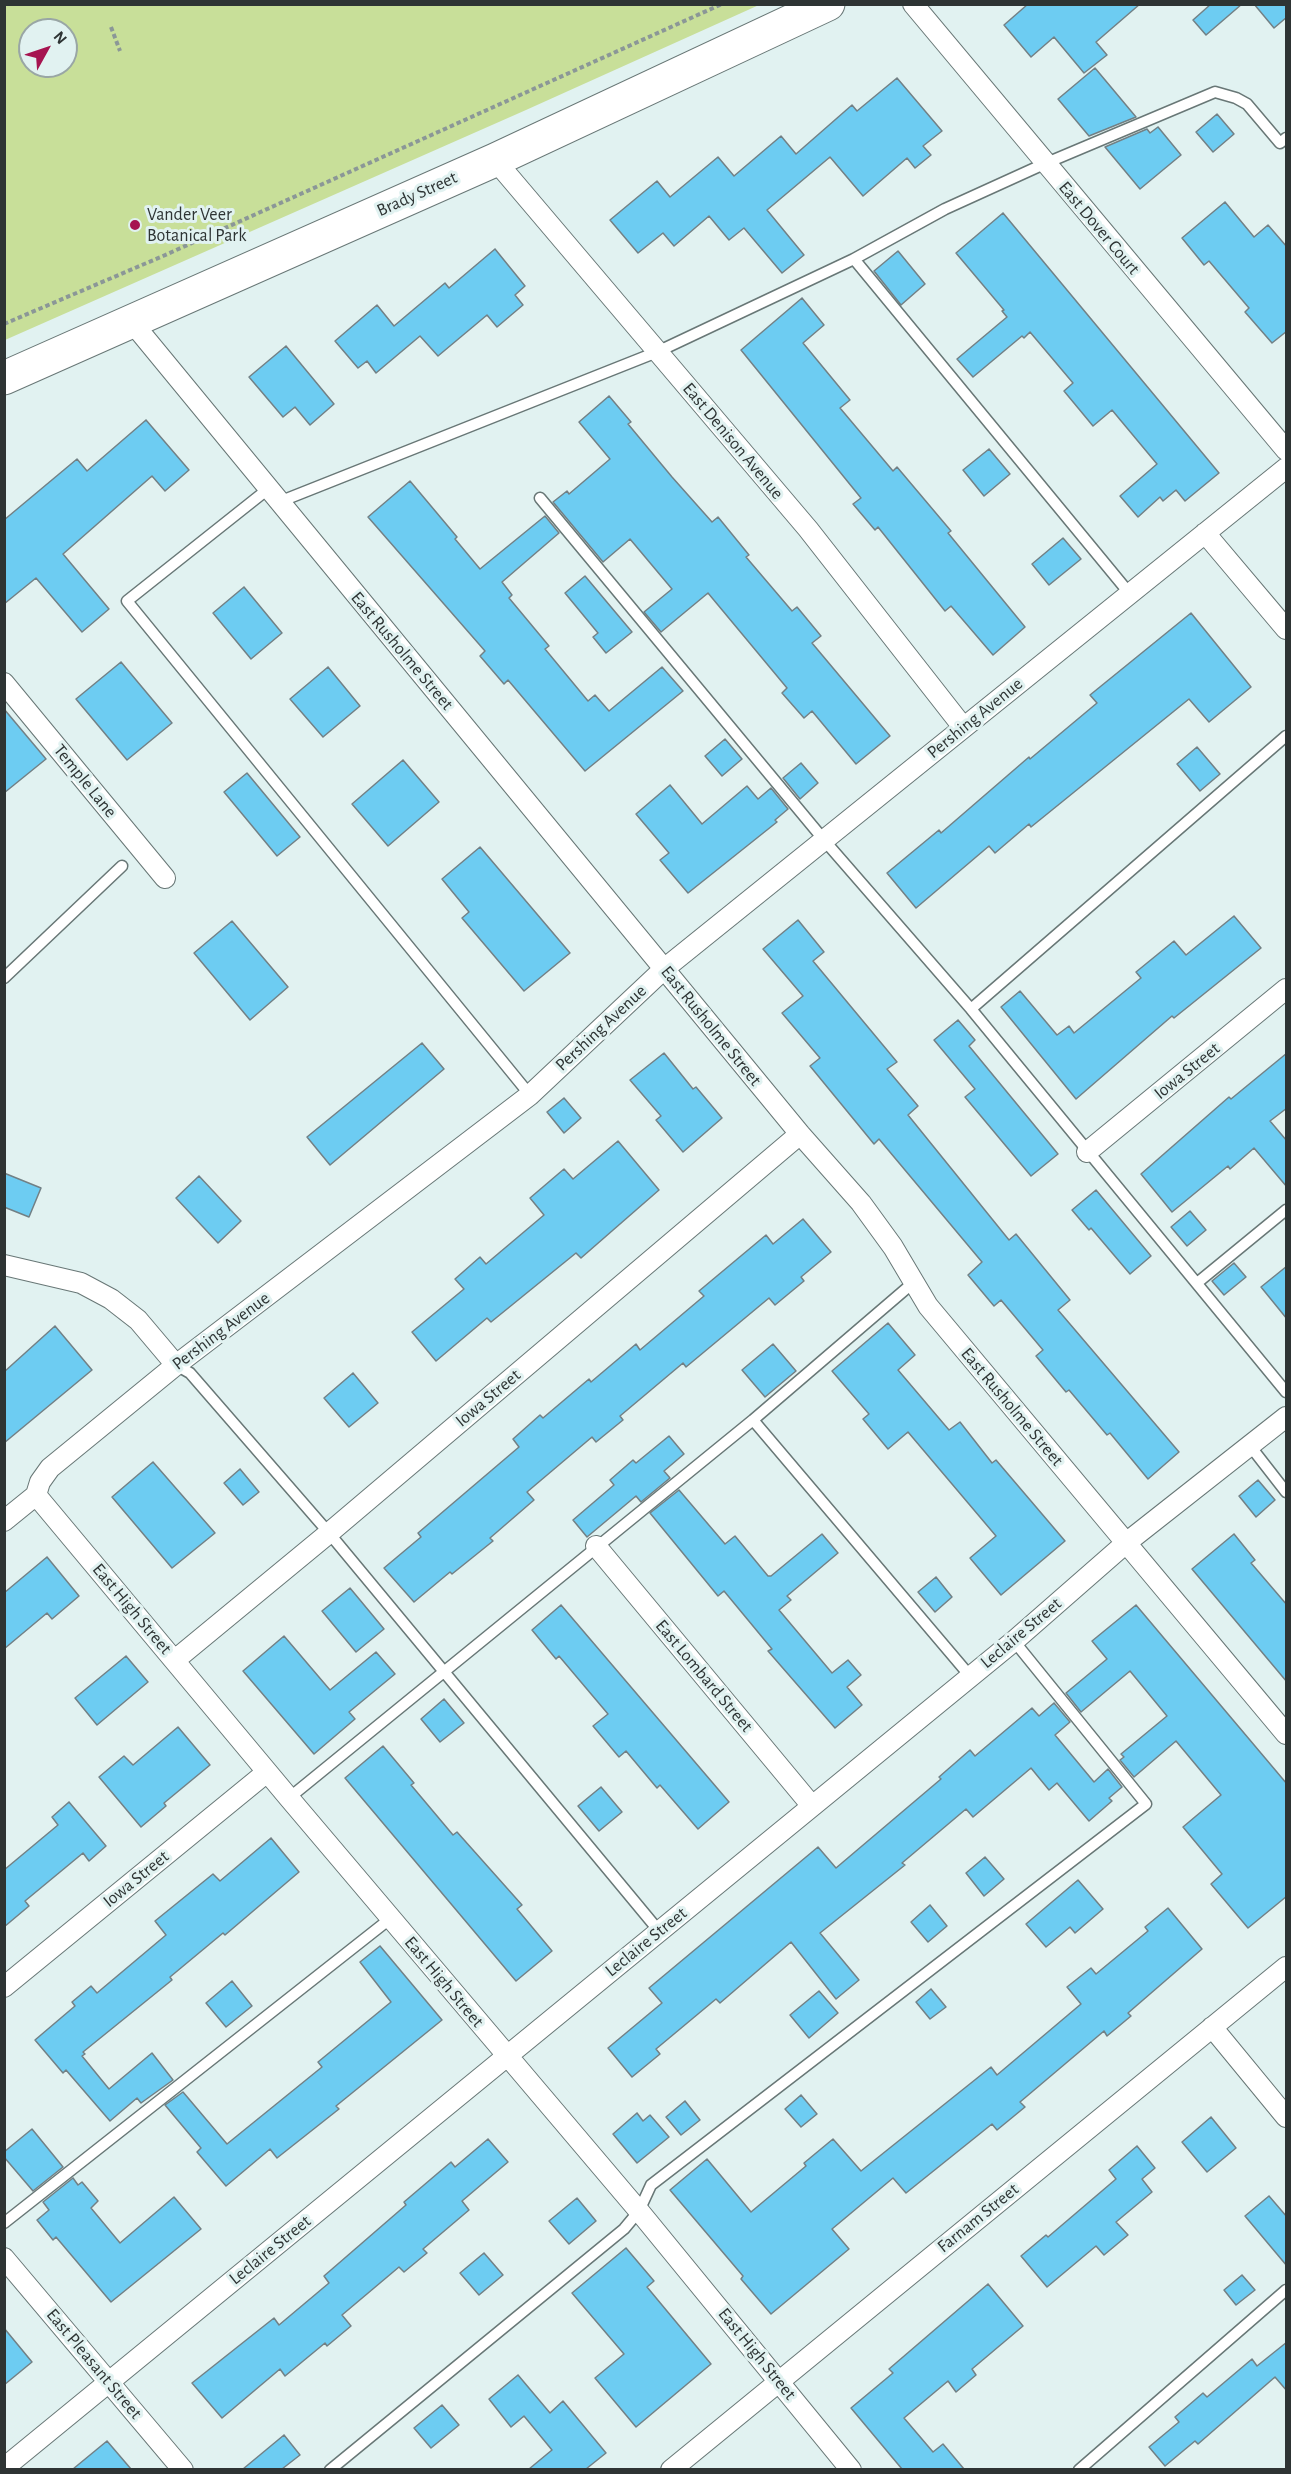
<!DOCTYPE html>
<style>
body{margin:0}
#map{position:relative;width:1291px;height:2474px;overflow:hidden;background:#e1f2f1;font-family:"Alegreya Sans",sans-serif}
canvas{display:block}
.frame{position:absolute;inset:0;border:6px solid #2e3434;pointer-events:none}
.north{position:absolute;left:18px;top:18px;width:60px;height:60px;box-sizing:border-box;background:#e1f2f1;border:2px solid #99a6a5;border-radius:50%;rotate:50deg;font-size:16px;font-weight:700;line-height:24px;text-align:center;color:#2e3434}
.north::after{content:'';display:block;margin:auto;width:21px;height:27px;background:#a61450;clip-path:polygon(50% 0,100% 100%,50% 72%,0 100%)}
</style>
<div id="map">
<canvas width="1291" height="2474"></canvas>
<div class="frame"></div>
<div class="north">N</div>
</div>
<script>
const c = document.querySelector('canvas').getContext('2d');
c.lineJoin = 'round';
function fill(path, color) { c.fillStyle = color; c.fill(path, 'evenodd'); }
const toPath = rows => new Path2D(rows.map(r => 'M' + r).join(''));
function trace(path, color, width, dash) { c.strokeStyle = color; c.lineWidth = width; c.lineCap = dash ? 'butt' : 'round'; c.setLineDash(dash || []); c.stroke(path); }
function write(font, color, halo, rows, align = 'center') {
  c.font = font + ' "Alegreya Sans",sans-serif'; c.lineWidth = 6; c.setLineDash([]); c.textBaseline = 'middle'; c.strokeStyle = halo; c.fillStyle = color; for (const [text, x, y, turn = 0] of rows) {
    c.save(); c.translate(x, y); c.rotate((+turn || 0) * Math.PI / 180); c.textAlign = isNaN(turn) ? turn : align; if (halo) c.strokeText(text, 0, 0); c.fillText(text, 0, 0); c.restore();
  }
}
const green = toPath([
 [5,4,759,4,759,5,526,110,5,340],
 [30,30,66,30,66,66,30,66]
]);
const building = toPath([
 [1028,4,1140,4,1096,42,1107,55,1084,73,1054,37,1031,57,1004,25,1028,4],
 [1211,4,1242,4,1206,35,1193,20,1211,4],
 [1254,4,1287,4,1287,17,1274,28,1254,4],
 [1095,68,1136,117,1089,136,1058,99,1095,68],
 [897,78,942,131,923,146,931,155,915,168,907,158,863,196,830,157,767,210,804,255,782,273,744,228,729,240,709,216,674,246,663,233,638,253,610,220,657,181,670,197,718,157,734,176,781,136,796,154,852,105,857,111,897,78],
 [1217,114,1234,134,1213,152,1196,132,1217,114],
 [1158,127,1181,155,1140,189,1105,147,1147,129,1150,133,1158,127],
 [1225,202,1254,237,1268,225,1287,247,1287,331,1272,343,1245,312,1249,308,1209,261,1204,265,1182,238,1225,202],
 [1003,213,1219,473,1185,501,1176,490,1163,501,1160,497,1138,517,1120,496,1157,464,1112,410,1093,426,1064,391,1073,383,1030,332,1024,338,1022,336,973,377,957,359,1007,317,1002,311,1004,310,956,253,1003,213],
 [495,249,525,286,515,295,523,305,497,327,487,315,438,356,420,336,376,373,367,361,358,368,335,341,377,305,394,326,445,283,449,288,495,249],
 [898,251,925,284,901,305,874,271,898,251],
 [802,298,824,325,803,343,850,400,840,408,893,471,897,467,951,531,948,533,1025,627,993,655,951,606,945,611,878,527,875,530,853,504,861,498,741,350,802,298],
 [286,346,334,404,310,425,295,407,283,417,249,377,286,346],
 [609,396,631,422,628,424,672,477,712,522,718,517,749,555,746,557,792,611,797,607,821,636,812,643,890,736,856,764,812,711,804,718,782,693,787,688,708,593,661,632,644,612,672,589,630,539,603,562,553,502,567,491,569,494,610,459,579,422,609,396],
 [146,420,189,470,165,491,152,476,63,554,109,609,82,632,36,578,4,604,4,520,77,459,87,471,146,420],
 [989,449,1010,474,984,496,963,470,989,449],
 [410,481,457,537,455,539,480,569,545,516,559,533,502,582,512,595,509,598,549,646,545,649,588,701,595,695,609,711,662,667,683,691,585,771,508,680,504,684,480,656,485,651,368,517,410,481],
 [1063,538,1081,559,1049,585,1032,564,1063,538],
 [585,576,632,632,606,653,593,637,598,633,565,593,585,576],
 [244,587,282,633,251,659,213,613,244,587],
 [1191,613,1251,687,1209,722,1189,699,1031,827,1029,824,995,853,989,846,916,908,887,873,939,830,941,833,1029,757,1030,759,1097,703,1090,695,1191,613],
 [121,662,172,723,127,760,76,699,121,662],
 [328,667,360,706,323,737,290,699,328,667],
 [4,709,46,759,4,793,4,709],
 [725,739,742,759,722,776,705,756,725,739],
 [1197,747,1220,774,1200,791,1177,764,1197,747],
 [403,760,439,802,388,846,352,804,403,760],
 [801,763,818,783,800,799,783,778,801,763],
 [247,773,300,837,277,856,224,792,247,773],
 [670,785,702,824,747,786,758,799,771,788,788,809,775,820,777,822,688,893,660,860,669,853,636,814,670,785],
 [480,847,570,953,524,991,462,918,469,912,442,879,480,847],
 [1234,916,1261,948,1174,1018,1172,1016,1076,1099,1001,1007,1020,991,1057,1035,1069,1026,1074,1033,1141,978,1136,972,1174,941,1186,955,1234,916],
 [798,920,824,952,813,961,897,1062,887,1069,918,1106,908,1115,1009,1240,1016,1234,1070,1300,1058,1310,1179,1452,1148,1479,1110,1433,1107,1435,1069,1390,1066,1392,1036,1356,1043,1350,1001,1300,994,1306,968,1275,982,1262,879,1139,874,1144,810,1066,820,1058,782,1013,803,996,763,949,798,920],
 [232,921,288,987,250,1020,194,953,232,921],
 [958,1020,975,1040,969,1046,1058,1154,1031,1176,965,1097,975,1089,934,1040,958,1020],
 [422,1043,444,1069,330,1165,307,1137,422,1043],
 [664,1053,693,1089,696,1087,722,1118,683,1152,656,1120,661,1116,630,1080,664,1053],
 [1287,1053,1287,1108,1270,1121,1287,1141,1287,1187,1254,1148,1230,1169,1228,1166,1172,1212,1141,1174,1229,1097,1231,1099,1287,1053],
 [564,1098,581,1118,564,1133,547,1112,564,1098],
 [618,1141,659,1190,581,1258,576,1253,491,1322,487,1318,436,1361,412,1332,464,1289,455,1279,480,1257,486,1264,544,1215,530,1198,564,1169,573,1179,618,1141],
 [4,1173,41,1188,29,1217,4,1207,4,1173],
 [199,1176,241,1221,218,1243,176,1198,199,1176],
 [1096,1190,1151,1256,1130,1274,1091,1228,1089,1230,1072,1210,1096,1190],
 [1190,1211,1206,1230,1187,1246,1171,1227,1190,1211],
 [803,1219,831,1252,801,1277,804,1281,775,1305,769,1298,686,1367,683,1363,620,1416,623,1420,596,1442,592,1437,527,1492,534,1500,490,1538,493,1541,452,1574,450,1572,414,1602,384,1568,421,1537,418,1533,519,1447,513,1439,540,1415,543,1418,589,1379,591,1382,636,1344,640,1350,704,1296,699,1291,766,1235,773,1244,803,1219],
 [1234,1263,1246,1277,1224,1295,1212,1281,1234,1263],
 [1287,1266,1287,1319,1261,1287,1287,1266],
 [888,1323,915,1355,898,1370,949,1430,960,1422,992,1463,996,1460,1065,1541,1001,1595,970,1558,996,1536,908,1432,888,1449,863,1419,869,1414,832,1371,888,1323],
 [55,1326,92,1370,4,1443,4,1372,55,1326],
 [773,1344,796,1371,765,1397,742,1370,773,1344],
 [353,1373,378,1403,349,1427,324,1398,353,1373],
 [669,1436,684,1454,664,1471,670,1478,641,1502,636,1496,587,1537,573,1520,614,1485,610,1480,633,1460,636,1463,669,1436],
 [153,1462,215,1533,172,1568,112,1497,153,1462],
 [240,1469,259,1492,243,1505,224,1483,240,1469],
 [1258,1480,1275,1500,1256,1517,1239,1496,1258,1480],
 [679,1490,725,1544,735,1536,768,1576,771,1576,822,1534,838,1553,787,1596,791,1600,779,1610,832,1673,848,1660,861,1675,847,1687,862,1705,835,1728,768,1651,772,1649,724,1591,718,1596,650,1513,679,1490],
 [1234,1534,1255,1560,1251,1563,1287,1605,1287,1682,1192,1569,1234,1534],
 [47,1557,79,1596,52,1619,47,1613,4,1649,4,1593,47,1557],
 [936,1577,952,1597,935,1612,918,1592,936,1577],
 [350,1588,384,1629,356,1652,322,1611,350,1588],
 [561,1605,729,1802,698,1829,660,1785,657,1788,626,1751,619,1757,593,1726,608,1714,559,1656,556,1659,532,1630,561,1605],
 [1136,1605,1287,1784,1287,1896,1248,1928,1211,1884,1222,1874,1183,1827,1221,1795,1176,1741,1134,1777,1120,1760,1124,1757,1121,1754,1167,1716,1130,1671,1081,1712,1066,1693,1107,1659,1092,1641,1136,1605],
 [284,1636,330,1690,376,1652,395,1674,349,1712,355,1719,314,1754,243,1671,284,1636],
 [126,1656,148,1682,97,1725,75,1698,126,1656],
 [444,1699,464,1723,440,1742,421,1719,444,1699],
 [1054,1703,1070,1722,1055,1735,1094,1782,1108,1769,1122,1787,1109,1798,1112,1801,1089,1821,1057,1783,1049,1790,1031,1768,973,1817,966,1809,902,1863,905,1865,820,1933,859,1980,836,1999,791,1942,720,2003,716,1999,656,2049,660,2054,632,2077,608,2048,662,2003,649,1988,818,1847,836,1868,941,1779,939,1777,970,1750,975,1756,1032,1708,1039,1716,1054,1703],
 [178,1727,210,1765,164,1803,166,1806,141,1827,99,1777,124,1756,133,1765,178,1727],
 [383,1746,414,1783,411,1785,453,1835,457,1832,522,1905,517,1909,552,1951,516,1981,345,1778,383,1746],
 [601,1787,622,1812,599,1831,578,1806,601,1787],
 [69,1802,106,1846,89,1861,83,1853,25,1901,29,1906,4,1927,4,1870,58,1825,52,1817,69,1802],
 [271,1838,299,1872,225,1935,223,1933,170,1977,172,1980,83,2052,85,2054,82,2056,109,2089,152,2053,173,2080,141,2103,137,2098,110,2121,66,2070,63,2073,35,2040,75,2006,72,2002,91,1986,97,1993,166,1935,155,1921,213,1874,220,1881,271,1838],
 [985,1857,1004,1879,984,1896,966,1873,985,1857],
 [1078,1880,1103,1909,1075,1933,1070,1927,1046,1947,1026,1924,1078,1880],
 [930,1905,947,1926,928,1942,911,1922,930,1905],
 [1168,1908,1202,1949,1128,2013,1131,2016,1107,2036,1104,2031,1020,2102,1025,2107,997,2130,992,2124,906,2193,893,2178,832,2229,849,2249,771,2314,741,2279,743,2276,670,2190,707,2159,751,2212,806,2166,804,2163,833,2139,861,2171,991,2067,997,2075,1081,2004,1067,1987,1091,1968,1096,1974,1148,1931,1145,1927,1168,1908],
 [380,1946,442,2020,336,2106,339,2109,277,2158,270,2149,226,2186,197,2152,201,2148,165,2105,183,2092,227,2144,322,2067,318,2062,391,2002,360,1962,380,1946],
 [232,1981,252,2006,226,2027,206,2003,232,1981],
 [931,1989,946,2007,930,2019,916,2002,931,1989],
 [819,1991,838,2013,809,2038,790,2015,819,1991],
 [801,2095,817,2114,801,2127,785,2109,801,2095],
 [685,2101,700,2120,681,2135,666,2117,685,2101],
 [637,2113,643,2121,650,2115,669,2137,637,2163,613,2134,637,2113],
 [1211,2117,1236,2148,1207,2172,1182,2142,1211,2117],
 [32,2129,63,2167,33,2191,4,2157,4,2152,32,2129],
 [488,2139,508,2162,462,2201,469,2210,423,2249,427,2253,404,2272,399,2267,342,2315,351,2326,327,2346,325,2343,285,2376,280,2369,222,2418,192,2383,274,2318,279,2325,329,2283,324,2276,406,2205,404,2202,451,2162,455,2167,488,2139],
 [1137,2146,1155,2168,1142,2179,1152,2192,1116,2222,1128,2235,1104,2255,1096,2246,1047,2287,1021,2256,1046,2235,1048,2237,1116,2179,1109,2170,1137,2146],
 [73,2178,78,2185,82,2182,98,2201,91,2208,120,2243,174,2197,201,2229,111,2302,56,2237,53,2240,37,2220,49,2210,43,2202,73,2178],
 [1269,2196,1287,2217,1287,2266,1245,2216,1269,2196],
 [577,2198,596,2221,569,2244,549,2221,577,2198],
 [626,2248,654,2281,647,2287,711,2364,636,2427,595,2378,624,2354,572,2293,626,2248],
 [484,2253,503,2275,479,2295,460,2273,484,2253],
 [1242,2275,1255,2290,1236,2305,1224,2290,1242,2275],
 [988,2284,1023,2326,972,2369,976,2375,956,2392,948,2381,904,2418,933,2452,943,2444,964,2469,902,2469,851,2408,893,2373,889,2369,988,2284],
 [4,2328,32,2362,4,2385,4,2328],
 [1287,2342,1287,2391,1275,2377,1198,2444,1195,2441,1165,2466,1149,2447,1179,2422,1175,2417,1203,2393,1207,2397,1252,2359,1257,2366,1287,2342],
 [518,2375,550,2413,563,2401,606,2453,586,2469,529,2469,552,2450,524,2416,511,2427,489,2399,518,2375],
 [442,2405,459,2425,431,2448,414,2428,442,2405],
 [284,2435,300,2455,282,2469,243,2469,284,2435],
 [107,2441,131,2469,73,2469,107,2441]
]);
const path = toPath([
 [111,27,120,51],
 [4,324,163,256,722,4]
]);
const lane = toPath([
 [268,489,127,601,530,1095],
 [540,498,824,840,971,1009,1286,1392],
 [279,502,657,352,854,259],
 [1130,594,854,259,945,209,1044,164,1215,92,1236,98,1247,104,1280,143,1286,138],
 [4,978,122,866],
 [971,1009,1286,736],
 [1197,1283,1286,1210],
 [176,1365,190,1373,329,1533,659,1931],
 [753,1420,970,1676],
 [1251,1447,1286,1492],
 [289,1798,753,1420,914,1282],
 [4,2223,391,1918],
 [330,2470,624,2229,639,2211,651,2185,1146,1804,1014,1641],
 [1079,2470,1286,2290]
]);
const street = toPath([
 [913,4,1286,450],
 [495,160,808,529,963,727],
 [131,321,800,1134,861,1203,893,1247,928,1306,1286,1734],
 [1205,533,1286,629],
 [4,683,165,878],
 [1087,1152,1286,989],
 [4,1265,81,1283,111,1299,138,1320,176,1365],
 [36,1495,289,1798,639,2211,851,2470],
 [4,1521,36,1495,40,1482,50,1468,176,1365,530,1095,664,969,1286,468],
 [596,1546,812,1806],
 [175,1660,329,1533,800,1134],
 [4,1987,267,1772],
 [1212,2027,1286,2117],
 [4,2258,183,2470],
 [4,2468,1014,1641,1126,1543,1286,1417],
 [671,2470,1286,1967]
]);
const highway = toPath([
 [4,378,495,160,828,4]
]);
const markers = [
 [135,225,6,"#a61450"]
];
const streetNames = [
 ["Brady Street",417,194,-24],
 ["East Dover Court",1099,228,50],
 ["East Denison Avenue",733,441,50],
 ["East Rusholme Street",402,651,50],
 ["Pershing Avenue",975,718,-39],
 ["Temple Lane",85,781,51],
 ["East Rusholme Street",711,1026,51],
 ["Pershing Avenue",601,1028,-43],
 ["Iowa Street",1187,1071,-39],
 ["Pershing Avenue",221,1331,-37],
 ["Iowa Street",488,1398,-40],
 ["East Rusholme Street",1012,1407,50],
 ["East High Street",132,1609,50],
 ["Leclaire Street",1021,1633,-40],
 ["East Lombard Street",704,1676,50],
 ["Iowa Street",136,1879,-39],
 ["Leclaire Street",646,1942,-39],
 ["East High Street",444,1982,50],
 ["Farnam Street",978,2218,-39],
 ["Leclaire Street",270,2250,-39],
 ["East High Street",757,2354,51],
 ["East Pleasant Street",94,2364,50]
];
const poiNames = [
 ["Vander Veer",147,215],
 ["Botanical Park",147,236]
];
fill(green, '#c8df99');
fill(building, '#6dccf2');
trace(building, '#728085', 1.5);
trace(lane, '#687776', 13);
trace(street, '#687776', 22);
trace(highway, '#687776', 35);
trace(path, '#8b9797', 4, [4.5, 3]);
trace(lane, '#fff', 10);
trace(street, '#fff', 20);
trace(highway, '#fff', 33);
for (const [x, y, r, color] of markers) { const dot = new Path2D(); dot.arc(x, y, r, 0, 2 * Math.PI); c.fillStyle = color; c.fill(dot); trace(dot, '#e1f2f1', 2); }
write('18px', '#2e3434', '#e1f2f1', streetNames);
write('18px', '#2e3434', '#e1f2f1', poiNames, 'left');
</script>
